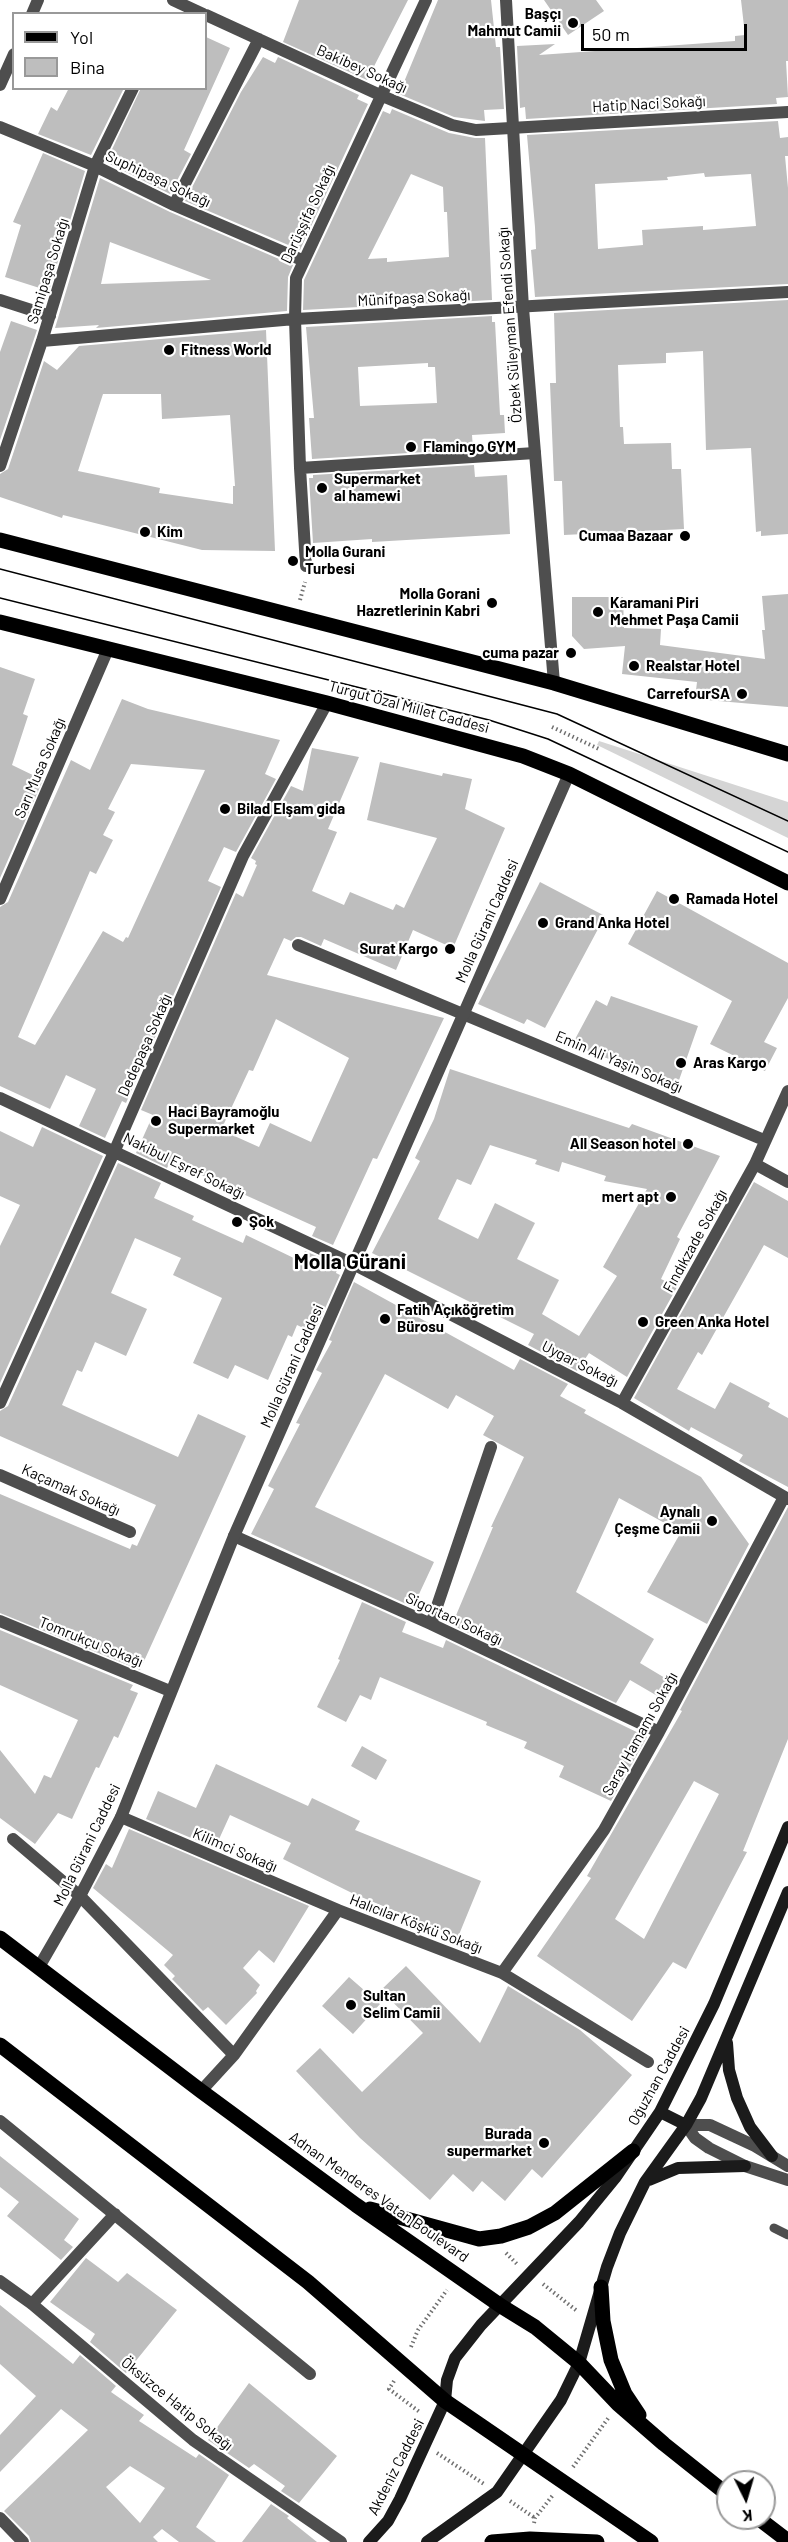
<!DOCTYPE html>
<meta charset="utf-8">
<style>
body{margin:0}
#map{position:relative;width:788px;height:2542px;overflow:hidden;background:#fff;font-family:Barlow,sans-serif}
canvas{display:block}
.legend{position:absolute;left:12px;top:12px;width:195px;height:78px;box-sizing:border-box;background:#fff;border:2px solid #999;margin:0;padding:8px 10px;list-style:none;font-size:18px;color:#000}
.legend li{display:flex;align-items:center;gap:12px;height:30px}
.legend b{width:30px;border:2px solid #999}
.north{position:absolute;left:716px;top:2470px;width:60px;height:60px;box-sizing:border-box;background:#fff;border:2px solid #999;border-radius:50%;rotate:175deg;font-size:16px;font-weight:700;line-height:24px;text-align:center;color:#000}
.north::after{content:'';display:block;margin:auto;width:21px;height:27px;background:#000;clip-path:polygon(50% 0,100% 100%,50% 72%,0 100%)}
.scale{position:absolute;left:581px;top:24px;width:166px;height:27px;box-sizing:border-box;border:3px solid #000;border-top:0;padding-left:8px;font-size:18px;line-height:21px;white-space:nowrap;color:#000;-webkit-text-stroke:4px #fff;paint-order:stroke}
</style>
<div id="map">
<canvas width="788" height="2542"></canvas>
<ul class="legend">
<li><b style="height:8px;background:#000"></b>Yol</li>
<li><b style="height:16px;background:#bebebe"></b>Bina</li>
</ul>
<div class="north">K</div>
<div class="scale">50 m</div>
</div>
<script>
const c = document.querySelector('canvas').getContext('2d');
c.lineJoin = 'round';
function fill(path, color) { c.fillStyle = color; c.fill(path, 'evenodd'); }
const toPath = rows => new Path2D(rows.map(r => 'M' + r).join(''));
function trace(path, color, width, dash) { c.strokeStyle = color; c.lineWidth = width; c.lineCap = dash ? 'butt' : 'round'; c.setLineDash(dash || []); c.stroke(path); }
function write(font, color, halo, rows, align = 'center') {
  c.font = font + ' Barlow,sans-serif'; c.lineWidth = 4.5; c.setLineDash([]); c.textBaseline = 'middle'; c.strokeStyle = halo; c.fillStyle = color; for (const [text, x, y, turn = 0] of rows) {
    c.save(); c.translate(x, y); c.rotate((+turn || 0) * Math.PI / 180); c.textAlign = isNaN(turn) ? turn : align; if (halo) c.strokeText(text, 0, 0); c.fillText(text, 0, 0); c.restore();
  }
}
const green = toPath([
 [599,741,788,802,788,838,597,745]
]);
const building = toPath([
 [299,0,408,0,367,80,283,42],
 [438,0,491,0,496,47,500,47,504,109,484,110,485,121,454,117,399,94],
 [544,0,596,0,604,11,568,35],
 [741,0,788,0,788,61,786,61,788,97,776,98,777,104,526,119,525,107,520,108,517,46,555,44,539,55,735,41,735,36,745,35],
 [206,37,230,48,184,150,191,154,170,194,106,162,141,88,206,88],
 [263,57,275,63,278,57,359,95,357,99,368,104,300,250,185,201,241,92],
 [69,88,124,88,91,155,38,134,51,107,57,111],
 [392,109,449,133,475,138,485,138,492,300,303,310,304,280,383,111,390,114],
 [411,174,443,187,444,212,447,212,449,257,387,262,387,258,368,259],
 [778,121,780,138,788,137,788,156,785,156,788,188,788,284,535,297,531,250,536,249,535,227,527,135],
 [704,173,705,177,751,174,756,226,703,230,703,226,642,230,643,245,598,249,595,184,668,180,667,177],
 [43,153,85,171,49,291,5,277,21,225,13,222],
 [100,178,170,212,293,265,288,277,287,311,96,328,99,325,55,328],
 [110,242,211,280,101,284],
 [788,300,788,534,761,536,761,531,756,532,751,448,706,450,703,351,666,353,666,363,618,365,620,427,623,427,624,444,671,443,672,469,681,469,684,529,564,535,562,481,554,481,550,383,556,383,554,313],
 [492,316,492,322,495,322,500,415,504,415,505,433,472,435,473,449,312,459,309,418,314,418,306,327],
 [428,363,428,367,435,367,437,403,360,406,358,367],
 [11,321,37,330,0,440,0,352],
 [266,330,275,551,202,550,63,515,62,518,0,497,0,474,8,469,44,361,57,370,79,346],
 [103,394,161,394,162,419,230,415,235,486,233,486,233,504,159,493,160,488,78,471],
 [474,465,475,477,507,475,510,534,372,542,372,539,313,543,309,478,313,478,313,475],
 [788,594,788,707,695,699,697,682,622,674,625,646,584,649,572,636,572,597,623,597,624,628,661,629,660,645,765,659,762,630,765,630,762,596],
 [0,667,35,679,23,714,28,716,12,765,43,780,0,878],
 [122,699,148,709,280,740,265,774,276,779,236,852,224,847,208,881,221,887,126,1103,122,1101,105,1138,79,1126,96,1089,66,1075,50,1109,0,1086,0,907,8,902,71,760,90,770],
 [131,764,205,770,128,938,126,937,123,942,103,931,35,1045,18,1037,90,871,96,874,113,840,103,835,115,812,108,809],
 [312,748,359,757,328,829,337,832,312,891,344,905,350,892,393,910,396,904,404,908,437,838,367,820,380,762,442,776,443,773,472,779,465,809,505,828,453,948,413,930,396,970,324,939,321,946,301,937,296,937,291,941,284,938,267,975,444,1018,377,1159,373,1158,333,1245,312,1236,316,1227,201,1175,199,1178,169,1164,167,1168,136,1153,153,1115,141,1110,236,893,243,897,257,865,255,864,256,861,251,858,291,786,303,791],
 [276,1019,349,1058,311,1142,270,1123,259,1147,221,1130,249,1070,253,1071],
 [540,882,605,916,545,1028,527,1019,524,1024,478,1004],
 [657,891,788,963,788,998,764,1042,777,1048,765,1071,710,1044,732,1001,628,944],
 [611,996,698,1026,678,1083,592,1053,573,1043,596,1000,607,1006],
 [450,1069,629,1128,632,1124,720,1156,677,1237,680,1239,661,1279,677,1287,627,1377,589,1353,577,1371,528,1345,534,1334,372,1253,420,1161,415,1158,434,1119],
 [490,1145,537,1160,535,1164,559,1172,562,1162,606,1176,604,1181,647,1189,603,1267,617,1276,579,1336,542,1314,559,1280,517,1259,535,1223,495,1203,478,1239,438,1219,457,1179,471,1185],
 [42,1127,103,1156,0,1383,0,1246,20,1205,0,1196,0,1131,33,1147],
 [118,1163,161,1183,154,1198,194,1216,192,1220,243,1243,246,1235,300,1261,305,1251,326,1260,325,1263,337,1269,336,1273,340,1275,314,1333,297,1325,292,1337,288,1335,268,1380,235,1365,228,1379,193,1363,222,1298,173,1275,181,1258,135,1238,111,1293,147,1309,126,1356,95,1342,82,1372,77,1370,62,1405,178,1457,198,1414,246,1436,140,1670,0,1613,0,1494,130,1549,132,1544,137,1546,156,1505,0,1436,0,1411,8,1406],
 [754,1182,788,1201,788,1258,764,1245,702,1355,698,1352,677,1389,715,1409,730,1382,770,1403,768,1407,788,1418,788,1487,739,1461,743,1455,691,1427,689,1431,634,1398],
 [354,1282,514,1370,520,1359,568,1384,560,1396,586,1410,584,1413,701,1477,749,1544,707,1624,647,1592,681,1532,619,1498,576,1592,654,1639,640,1663,675,1684,666,1701,630,1680,616,1703,452,1625,493,1527,491,1527,524,1457,483,1435,494,1416,456,1395,448,1409,385,1374,315,1507,434,1562,413,1607,251,1534,274,1489,268,1486,300,1424,296,1423,322,1373,316,1370,332,1341,329,1340],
 [788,1507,788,1739,743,1851,747,1852,686,1969,673,1962,632,2021,537,1956,591,1878,587,1876,682,1711,680,1710],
 [694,1781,719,1794,644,1939,615,1919],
 [362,1602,406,1622,402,1632,443,1648,446,1640,647,1737,611,1801,559,1777,564,1766,524,1748,527,1742,486,1725,487,1722,380,1677,371,1700,360,1695,346,1722,317,1707,340,1660,338,1659],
 [0,1630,133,1685,130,1690,138,1693,118,1738,114,1736,99,1768,96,1767,72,1819,58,1813,35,1844,0,1818,0,1750,35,1794,44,1775,51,1778,78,1720,0,1685],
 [362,1746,387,1760,376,1780,351,1766],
 [216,1764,308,1806,312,1798,360,1821,355,1830,481,1881,458,1937,354,1894,283,1859,291,1843,230,1815,215,1848,146,1819,158,1791,196,1808],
 [129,1829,309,1906,274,1963,259,1950,243,1968,260,1985,256,1991,257,1993,226,2025,208,2007,203,2011,172,1979,175,1976,164,1965,173,1955,93,1888,106,1864,112,1868],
 [406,1966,480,2043,508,1986,580,2030,632,2075,542,2178,532,2169,505,2201,482,2181,473,2192,453,2174,430,2200,360,2138,296,2071,320,2048,362,2092,423,2033,381,1990],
 [349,1977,380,2004,353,2034,322,2006],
 [0,2156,79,2219,64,2240,73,2247,61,2260,7,2216,19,2202,0,2187],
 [86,2258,118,2282,127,2273,177,2310,126,2373,90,2342,95,2334,50,2302],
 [0,2305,73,2364,80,2355,116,2386,111,2392,144,2415,139,2421,196,2458,199,2454,229,2475,196,2527,216,2542,179,2542,162,2529,153,2537,158,2542,31,2542,29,2536,4,2511,88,2430,61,2409,0,2472,0,2435,36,2396,0,2364],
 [130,2466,165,2488,140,2523,106,2487],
 [249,2383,337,2456,299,2503,281,2491,285,2486,254,2464,249,2468,208,2440],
 [271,2504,289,2516,287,2518,317,2542,242,2542]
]);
const path = toPath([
 [300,600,305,582],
 [552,727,599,749],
 [506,2253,518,2265],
 [543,2284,577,2311],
 [411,2347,418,2330,447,2290],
 [394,2381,389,2389,421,2413],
 [437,2453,484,2484],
 [573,2467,609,2417],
 [510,2501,535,2518],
 [534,2523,535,2518,553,2495]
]);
const service = toPath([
 [774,2228,788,2235]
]);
const minor = toPath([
 [173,0,203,14],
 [32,14,38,0],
 [206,15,380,95,452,125,476,130,788,112],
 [0,85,14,54],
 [0,127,95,166,174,205,302,260],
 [174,205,259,39],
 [0,300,50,316],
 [42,341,295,319,788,292],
 [0,466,42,341,95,166,133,88],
 [300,468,535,453],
 [306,566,300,468,295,319,296,278,426,0],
 [0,899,108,649],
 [298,945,764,1140],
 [0,1098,353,1264,622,1403,788,1499],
 [755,1164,788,1182],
 [0,1403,115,1150,243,856,327,703],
 [622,1403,755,1164,788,1091],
 [0,1475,130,1532],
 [234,1536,431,1624,659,1732],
 [0,1621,170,1691],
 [431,1624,491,1447],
 [121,1817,338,1910],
 [13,1839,80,1896,234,2055],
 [502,1973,604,1830,659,1732,784,1497],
 [201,2091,234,2055,338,1910,502,1973,648,2062],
 [0,2121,310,2374],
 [0,2281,32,2304,193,2440,341,2542],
 [32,2304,115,2214],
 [0,2518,23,2542]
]);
const tertiary = toPath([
 [506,0,523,308,554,683],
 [39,1967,80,1896,121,1817,234,1536,569,774],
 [686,2125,695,2138,709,2148,745,2166,788,2180],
 [686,2125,710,2125,755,2146,788,2166]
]);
const secondary = toPath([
 [727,2043,729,2070,737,2098,750,2127,772,2156],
 [660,2112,686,2125],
 [649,2180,678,2168,745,2166],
 [369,2542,388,2521,400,2499,445,2401,447,2380,455,2358,481,2325,579,2222,615,2178,660,2112,714,2004,788,1827],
 [427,2542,497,2492,561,2400,579,2363,607,2267,620,2233,645,2182,686,2125,701,2098,788,1892]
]);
const primary = toPath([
 [0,540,554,683,788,754],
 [0,622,327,703,523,756,569,774,788,883],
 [0,1938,201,2091,356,2205,501,2306,535,2327,579,2363,618,2404,664,2444,728,2495],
 [0,2045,308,2282,445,2401,651,2542],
 [370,2209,479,2239,501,2236,529,2227,555,2213,633,2151],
 [601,2287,603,2321,611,2360,625,2394,639,2415],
 [758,2518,788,2541],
 [492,2542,530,2539,597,2542]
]);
const tram = toPath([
 [0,569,557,714,788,821],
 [0,598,489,720,548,739,788,852]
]);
const markers = [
 [573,23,6,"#000"],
 [169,350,6,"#000"],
 [411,447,6,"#000"],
 [322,488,6,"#000"],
 [145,532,6,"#000"],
 [685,536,6,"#000"],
 [293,561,6,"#000"],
 [492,603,6,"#000"],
 [598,612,6,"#000"],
 [571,653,6,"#000"],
 [634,666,6,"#000"],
 [742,694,6,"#000"],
 [225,809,6,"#000"],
 [674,899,6,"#000"],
 [543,923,6,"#000"],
 [450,949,6,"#000"],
 [681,1063,6,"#000"],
 [156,1121,6,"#000"],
 [688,1144,6,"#000"],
 [671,1197,6,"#000"],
 [237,1222,6,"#000"],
 [385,1319,6,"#000"],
 [643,1322,6,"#000"],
 [712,1521,6,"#000"],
 [351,2005,6,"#000"],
 [544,2143,6,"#000"]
];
const poiNames = [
 ["Başçı",561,14,"right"],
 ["Mahmut Camii",561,31,"right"],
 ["Fitness World",181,350],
 ["Flamingo GYM",423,447],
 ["Supermarket",334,479],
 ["al hamewi",334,496],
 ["Kim",157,532],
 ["Cumaa Bazaar",673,536,"right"],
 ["Molla Gurani",305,552],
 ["Turbesi",305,569],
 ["Molla Gorani",480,594,"right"],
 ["Hazretlerinin Kabri",480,611,"right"],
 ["Karamani Piri",610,603],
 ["Mehmet Paşa Camii",610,620],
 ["cuma pazar",559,653,"right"],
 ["Realstar Hotel",646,666],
 ["CarrefourSA",730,694,"right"],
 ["Bilad Elşam gida",237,809],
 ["Ramada Hotel",686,899],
 ["Grand Anka Hotel",555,923],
 ["Surat Kargo",438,949,"right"],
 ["Aras Kargo",693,1063],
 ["Haci Bayramoğlu",168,1112],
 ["Supermarket",168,1129],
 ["All Season hotel",676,1144,"right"],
 ["mert apt",659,1197,"right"],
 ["Şok",249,1222],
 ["Fatih Açıköğretim",397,1310],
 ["Bürosu",397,1327],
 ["Green Anka Hotel",655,1322],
 ["Aynalı",700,1512,"right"],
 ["Çeşme Camii",700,1529,"right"],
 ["Sultan",363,1996],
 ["Selim Camii",363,2013],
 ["Burada",532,2134,"right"],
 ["supermarket",532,2151,"right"]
];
const streetNames = [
 ["Bakibey Sokağı",362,69,24],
 ["Hatip Naci Sokağı",649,104,-3],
 ["Suphipaşa Sokağı",158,179,25],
 ["Darüşşifa Sokağı",308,214,-65],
 ["Samipaşa Sokağı",48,271,-73],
 ["Münifpaşa Sokağı",414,298,-3],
 ["Özbek Süleyman Efendi Sokağı",510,325,-94],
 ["Turgut Özal Millet Caddesi",409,707,15],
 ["Sarı Musa Sokağı",40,768,-67],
 ["Molla Gürani Caddesi",487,921,-66],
 ["Dedepaşa Sokağı",145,1045,-66],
 ["Emin Ali Yaşin Sokağı",619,1062,23],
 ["Nakibul Eşref Sokağı",184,1166,26],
 ["Fındıkzade Sokağı",695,1241,-61],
 ["Uygar Sokağı",580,1364,27],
 ["Molla Gürani Caddesi",292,1366,-66],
 ["Kaçamak Sokağı",71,1490,24],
 ["Sigortacı Sokağı",454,1619,25],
 ["Tomrukçu Sokağı",91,1642,22],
 ["Saray Hamamı Sokağı",640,1734,-61],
 ["Molla Gürani Caddesi",87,1845,-64],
 ["Kilimci Sokağı",235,1850,23],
 ["Halıcılar Köşkü Sokağı",416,1924,21],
 ["Oğuzhan Caddesi",659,2076,-61],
 ["Adnan Menderes Vatan Boulevard",379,2197,35],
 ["Öksüzce Hatip Sokağı",177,2404,39],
 ["Akdeniz Caddesi",396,2467,-63]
];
const districtNames = [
 ["Molla Gürani",350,1262]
];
fill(green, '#d5d5d5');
fill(building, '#bebebe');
trace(path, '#707070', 4, [1.5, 3]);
trace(service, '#4e4e4e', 9);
trace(minor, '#4e4e4e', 12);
trace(tertiary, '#4e4e4e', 12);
trace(secondary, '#1b1b1b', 12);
trace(primary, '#000', 15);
trace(tram, '#000', 1.5);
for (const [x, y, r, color] of markers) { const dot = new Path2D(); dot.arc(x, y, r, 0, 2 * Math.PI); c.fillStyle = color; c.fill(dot); trace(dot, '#fff', 2); }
write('bold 15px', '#000', '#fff', poiNames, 'left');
write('15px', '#000', '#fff', streetNames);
write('bold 21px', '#000', '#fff', districtNames);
</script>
